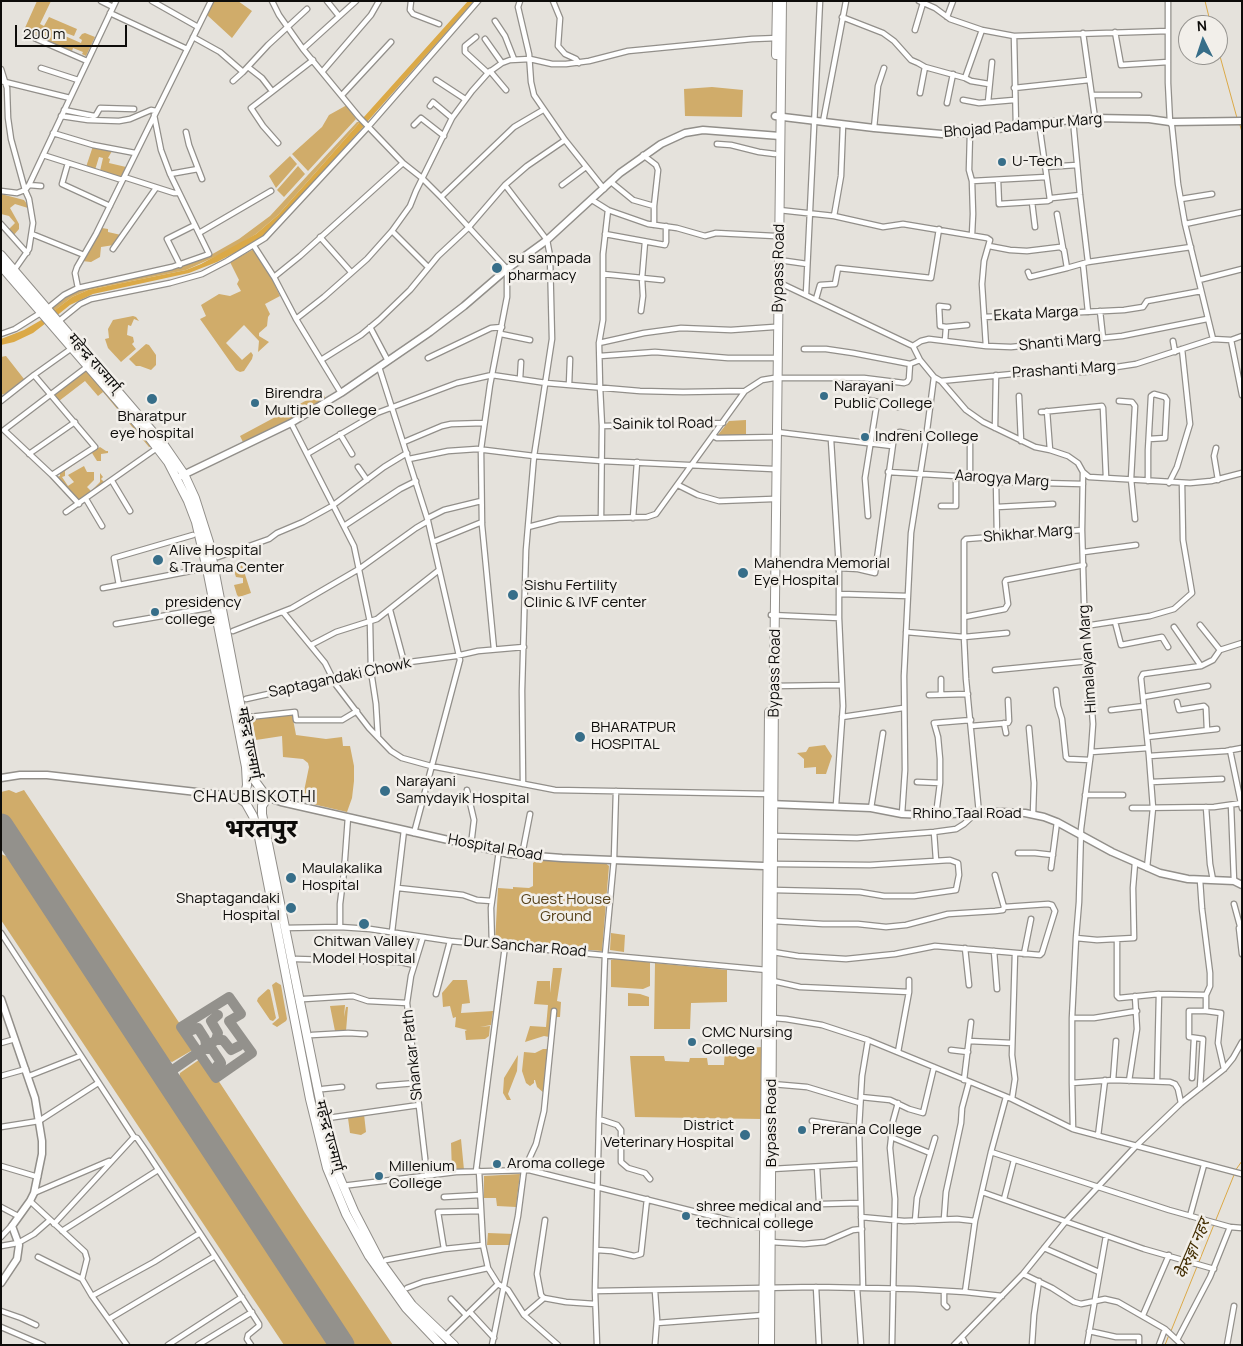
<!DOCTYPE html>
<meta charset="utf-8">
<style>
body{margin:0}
#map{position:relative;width:1243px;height:1346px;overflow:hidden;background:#e5e2dc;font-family:Manrope,sans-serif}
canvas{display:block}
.frame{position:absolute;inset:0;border:2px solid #0d0c0a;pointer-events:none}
.north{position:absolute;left:1178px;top:15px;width:50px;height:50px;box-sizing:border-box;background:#f2efea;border:1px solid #969490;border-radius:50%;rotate:356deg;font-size:14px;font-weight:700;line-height:20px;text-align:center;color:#0d0c0a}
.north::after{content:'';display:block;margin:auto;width:18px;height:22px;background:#376e89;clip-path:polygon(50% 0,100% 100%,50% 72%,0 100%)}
.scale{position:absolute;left:15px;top:25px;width:112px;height:22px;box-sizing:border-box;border:2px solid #0d0c0a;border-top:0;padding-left:6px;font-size:15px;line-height:18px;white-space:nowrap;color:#0d0c0a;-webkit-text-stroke:4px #f2efea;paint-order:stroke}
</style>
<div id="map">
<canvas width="1243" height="1346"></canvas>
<div class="frame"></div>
<div class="north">N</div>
<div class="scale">200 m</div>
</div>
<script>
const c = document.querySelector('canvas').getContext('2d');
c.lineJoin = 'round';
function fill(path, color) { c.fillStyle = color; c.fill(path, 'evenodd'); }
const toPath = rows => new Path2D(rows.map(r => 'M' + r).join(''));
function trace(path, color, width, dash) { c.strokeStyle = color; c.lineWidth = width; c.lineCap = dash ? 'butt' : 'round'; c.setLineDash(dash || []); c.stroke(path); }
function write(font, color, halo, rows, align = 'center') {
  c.font = font + ' Manrope,"Noto Sans Devanagari",sans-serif'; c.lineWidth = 5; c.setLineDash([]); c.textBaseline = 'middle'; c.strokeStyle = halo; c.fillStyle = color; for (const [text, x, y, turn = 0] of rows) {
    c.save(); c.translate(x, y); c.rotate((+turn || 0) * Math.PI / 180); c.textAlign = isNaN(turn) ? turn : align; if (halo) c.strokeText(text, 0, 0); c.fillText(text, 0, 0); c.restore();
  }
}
const green = toPath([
 [37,1,51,1,40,24,44,26,49,17,77,29,74,36,66,33,65,36,81,43,82,40,79,38,82,34,85,33,95,37,86,56,82,54,83,52,73,48,72,51,69,50,68,51,33,37,31,33,24,30],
 [214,1,238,1,252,11,232,38,207,15],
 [712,87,743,90,742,117,685,116,684,89],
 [347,105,356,119,308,171,292,154,322,127,329,115],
 [357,122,360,122,278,215,256,234,230,250,186,270,88,290,72,297,50,314,50,308,76,291,209,256,239,239,270,216],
 [93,146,112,151,108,158,110,159,109,163,126,167,121,177,100,171,103,158,99,157,95,170,86,167],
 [290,156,297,164,276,188,269,176],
 [298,166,305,174,284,197,277,190],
 [1,194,24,200,27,204,28,208,15,204,10,208,19,224,19,229,13,236,8,230,15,223,9,216,1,214],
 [102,228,108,229,108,232,121,235,114,245,101,247,100,257,91,262,82,261],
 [254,249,271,277,280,296,265,304,270,314,268,317,267,326,259,333,259,336,269,342,258,352,259,341,244,325,226,343,242,360,251,352,253,355,252,359,244,371,240,372,236,370,200,319,206,316,201,305,219,294,230,296,241,291,237,284,239,280,230,262],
 [133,316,136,317,139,321,134,319,131,326,128,325,127,335,133,337,134,342,132,344,136,349,121,362,108,348,105,339,109,338,108,329,113,320],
 [146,344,149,345,156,355,156,365,151,370,140,366,136,366,129,359],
 [6,356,24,379,7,393,1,395,1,357],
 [88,368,155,446,149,447,103,392,98,396,85,381,59,401,53,395],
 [322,392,326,399,273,429,243,442,240,436],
 [746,420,746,437,717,436,729,421],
 [100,447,106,451,108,451,108,453,101,454,101,461,97,461,92,453,89,454,65,471,65,476,62,477,68,486,74,482,68,475,84,466,87,472,94,472,94,480,87,487,91,491,100,482,100,473,103,477,101,479,105,483,79,500,57,477,60,476,60,471],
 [241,562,251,593,239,597,237,595,234,585,243,583,243,578,236,577,232,565],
 [292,714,296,735,326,739,342,737,343,746,350,746,354,766,354,781,352,798,347,812,308,803,309,798,303,796,309,767,308,763,303,759,283,757,282,736,256,740,251,719],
 [825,745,832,756,826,774,816,774,816,767,804,768,804,759,797,753,806,752,809,747],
 [9,790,16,793,24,790,196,1048,172,1062,162,1058,1,815,1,792],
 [1,854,8,857,330,1345,284,1345,1,920],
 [536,860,604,862,609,866,602,951,495,942,498,888,513,889,513,887,529,888,533,886,533,863],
 [611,933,625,935,624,952,610,950],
 [614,959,650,962,650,986,643,989,611,987,611,960],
 [655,963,727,970,727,1002,691,1003,690,1029,654,1029],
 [553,968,562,968,557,1001,561,1002,560,1017,557,1017,557,1010,552,1009,549,1037,544,1036,525,1042,530,1026,546,1027,548,1005,534,1004,537,981,550,981,550,993],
 [453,980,467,980,470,1003,462,1004,461,1013,493,1011,491,1025,480,1027,490,1026,489,1036,485,1039,466,1040,465,1031,467,1030,455,1027,456,1017,453,1018,450,1006,443,1007,442,993],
 [276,982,281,985,287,1019,286,1021,277,1027,272,1024,279,1018,272,985],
 [268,989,270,990,276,1018,273,1021,270,1020,257,1001,258,998],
 [628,993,640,994,649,997,649,1006,628,1006],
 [345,1005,344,1017,346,1007,348,1007,346,1031,335,1031,330,1006],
 [763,1047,762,1119,635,1117,630,1056,664,1056,665,1061,689,1062,690,1058,707,1058,708,1065,724,1065,725,1049],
 [543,1049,548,1049,544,1093,537,1087,535,1080,534,1080,534,1083,530,1086,526,1083,522,1071,524,1052,535,1053],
 [518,1055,517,1071,508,1094,511,1100,507,1100,503,1093,504,1078],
 [203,1057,305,1213,393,1345,350,1345,178,1083,180,1073],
 [364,1114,366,1132,361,1135,350,1133,348,1118],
 [461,1139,464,1170,452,1171,451,1143],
 [520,1174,516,1207,497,1206,496,1198,484,1198,484,1176],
 [488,1233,514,1234,511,1245,487,1245]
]);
const water = toPath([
 [468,1,474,1,367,122,363,118],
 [360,122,364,126,288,211,263,236,246,247,217,262,189,273,93,294,70,305,55,317,51,313,72,297,88,290,186,270,201,264,256,234,278,215],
 [43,319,46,323,33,333,14,342,1,345,1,339,24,330]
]);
const stream = toPath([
 [1205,1,1211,25],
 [1218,49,1237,118],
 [1240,125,1242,132],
 [1235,1171,1242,1161],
 [1171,1331,1234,1175],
 [1165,1345,1169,1335]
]);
const taxiway = toPath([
 [229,997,241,1014,229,1021,252,1053,216,1078,181,1027,229,997],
 [192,1030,198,1028,205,1039,206,1045,204,1049,212,1049,220,1061,221,1063,217,1066],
 [216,1040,223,1040,231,1050,239,1046],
 [158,1064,164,1070,174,1069],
 [171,1085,170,1077,174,1069,216,1040,218,1033,211,1021,218,1015]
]);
const runway = toPath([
 [1,826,342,1345]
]);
const street = toPath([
 [101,1,113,7],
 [152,1,198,27],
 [272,1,279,15,303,49,359,117,403,163,422,178,441,197,507,269,507,297,490,385,481,449,482,525,494,649],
 [327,1,339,16],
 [411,1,410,10,413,14,439,24],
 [520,1,518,7,529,54,531,82,534,95,565,140,604,189],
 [553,1,560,18,558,46,565,54,576,59,579,63],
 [919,1,935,8,950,19,982,30,1014,36,1168,31],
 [1168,1,1168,83,1170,122,1172,126,1178,184,1185,224,1213,339],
 [110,13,187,49],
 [842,17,883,33,894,41,911,60,918,63,925,67,965,78,982,30],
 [947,17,953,1],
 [495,21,505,36,514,59],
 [915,30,923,3],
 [1115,32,1121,65,1168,62],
 [1083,33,1095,118],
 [1014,36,1016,127],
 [32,37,87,61],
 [193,37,220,52,243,72,268,45,307,9],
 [476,37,465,46,465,52,488,73],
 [485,39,502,63],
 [303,49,356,1],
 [248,67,262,78,272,91],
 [41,68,78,80],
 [1,69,7,88,8,118,11,139,25,190,29,199,33,223,29,249,15,269],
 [490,71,506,90],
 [322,72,371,15,379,1],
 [965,78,971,81,989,84],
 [436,80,465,99],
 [1,81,70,98],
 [233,81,243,72],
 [1014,88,1089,80],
 [920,93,925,67],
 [342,95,391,42],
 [1092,95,1139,95],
 [963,100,979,103,1014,100],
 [988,102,992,62],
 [947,103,953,74],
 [430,106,433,102,452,118],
 [64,110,94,116,96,115,100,108,134,109],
 [61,116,88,120,119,121,130,119,151,110,156,111],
 [1073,120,1080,195,1088,262],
 [823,122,846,1],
 [1039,123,1050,200],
 [414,125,421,118,444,136],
 [874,128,878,86,884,68],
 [186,132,189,145,202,179],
 [53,133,93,145,135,153],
 [970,133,969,170,972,181,973,214,972,235],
 [278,143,263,126,251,108,313,60],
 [717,144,731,145,759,152,775,154],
 [43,155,122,180],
 [643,155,656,165,658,170,654,206,654,225],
 [68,163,62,184,110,206],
 [1045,167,1077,165],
 [170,174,198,169],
 [124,177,174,193,178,193],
 [998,180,999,204,1048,201,1052,198,1080,195],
 [972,181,1046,177],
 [611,182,633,200,654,206],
 [29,185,41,186],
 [505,185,547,240,550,256,552,339,534,456,526,550,522,691,523,784],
 [562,185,586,167],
 [1,191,17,193,25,190,29,185,116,1],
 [441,197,514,127,543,110],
 [1181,199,1212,194],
 [592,200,608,210,648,224,677,228,705,236,716,233,775,236],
 [1032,202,1035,227],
 [779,210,834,216,883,227,903,224,987,238,990,240,984,261,982,284,986,346],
 [1057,214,1063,248],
 [834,216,841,176,843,125],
 [1,224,27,253],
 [1185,224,1242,212],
 [392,231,428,267],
 [199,233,271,191],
 [32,234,84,255],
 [605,234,665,245,666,242,666,226],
 [320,237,351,272],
 [254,246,274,277],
 [989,246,1010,250,1027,251,1060,247,1064,250,1067,268,1088,262,1191,247],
 [113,249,156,188],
 [779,260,807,264],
 [1083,264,1088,312],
 [180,265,167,239,195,225],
 [1028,272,1030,277,1067,268],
 [603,274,662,280],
 [1199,280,1242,269],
 [778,282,913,346,920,360,910,364,853,353,826,349,804,349],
 [78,288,75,273,77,267,96,234,211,1],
 [806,294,820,1],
 [816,299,820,285,835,284,838,268,931,278,939,229],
 [948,307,939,306,940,326,946,327,967,325],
 [48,308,64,295,78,288,172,267,209,254,170,174,161,150,154,115],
 [641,311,643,296,642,278,645,242],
 [1100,311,1103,338],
 [984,317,1124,310,1143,307,1147,301,1201,291],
 [296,319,324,297,367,259,392,231,410,206,416,191,452,118,472,91,488,73,502,63,510,60,530,59,552,64,566,64,589,61,628,51,752,39,778,38],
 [59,321,80,304,91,299,170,283,202,274,227,261,265,238,368,127,478,1],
 [370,327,388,361],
 [1,334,15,329,42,312],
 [501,334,530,340],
 [1231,340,1242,395],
 [945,341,946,327],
 [1173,341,1175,352],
 [599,343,644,333,681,328,731,330,774,327],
 [913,346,921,341,929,339,986,346,1011,347,1122,336,1207,319],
 [600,356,655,352,728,358,774,358],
 [428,358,491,328,502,327],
 [321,360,361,335,379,320,410,290,438,256,468,228,505,185,527,166,565,140],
 [379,367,428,521,460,660,414,833],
 [934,377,941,381,966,410,983,422,1035,447,1050,450,1068,456,1078,463,1083,472,1089,477,1190,483,1211,481,1242,473],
 [520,379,521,362],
 [941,381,1033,372,1084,372,1136,364,1213,339,1231,340,1242,336],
 [569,385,570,359],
 [341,393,296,319,274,277,300,256,403,163],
 [1019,396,1021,441],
 [865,399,898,407],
 [1,401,34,375],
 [1119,401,1132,402,1135,406,1131,479,1135,519],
 [1047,411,1050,450],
 [1041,412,1102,406,1103,408,1106,477],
 [291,423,354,546,370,622,371,671,376,704,378,737],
 [602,426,723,423],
 [995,428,996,375],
 [777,432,892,446],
 [340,434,352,454],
 [713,436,717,438,778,437],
 [831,440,839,568,839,618,843,706,836,805],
 [404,442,442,426,451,424,484,423],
 [1216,448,1214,456,1218,480],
 [29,454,75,422],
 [307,454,377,413,457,383,492,375,546,383,640,391,683,392,745,391],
 [409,459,448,451,477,449,534,456,602,461,773,469],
 [358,467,367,480],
 [888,472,956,476,1001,482,1083,484],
 [52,475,95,447,34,375,72,348],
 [970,478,970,442],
 [112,481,130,511],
 [996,481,997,537],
 [1148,481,1148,450,1151,396,1154,394,1165,397,1167,400,1165,438,1149,439],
 [1169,483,1177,467,1190,424,1182,349],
 [678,485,698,495,719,501,773,499],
 [86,499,102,526],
 [79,504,52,475,4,430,88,366],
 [941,506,956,506,956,476],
 [997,507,1053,504],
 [66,512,157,448],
 [868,516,865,478,877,403],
 [428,518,444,510,481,501],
 [601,518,602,426,600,387,599,343,603,320,603,254,608,210],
 [633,518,637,462],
 [344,526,400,489,416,481],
 [528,527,559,519,647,517,656,514,745,391,762,380,774,378,864,378,904,383,907,382,909,379,910,364],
 [193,535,114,558,119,585,201,569],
 [433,542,482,522],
 [1084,552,1136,545],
 [218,557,269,539,277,533,303,522,332,506,384,467,407,453],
 [839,568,858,569,875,573,894,437,896,433,900,432,926,438],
 [103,588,119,585],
 [840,594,908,596],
 [390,610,404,662],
 [283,612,325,663,336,685,369,728,391,751,402,758,431,766,555,790,770,794],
 [771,615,839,618],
 [964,617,1005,609,1008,604,1005,582,1006,580,1084,565],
 [1115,622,1121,645,1162,637,1168,647],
 [116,624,208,608],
 [1200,625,1220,650],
 [1085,626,1150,616,1174,609,1192,593,1183,540,1182,483],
 [1174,627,1201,666],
 [233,631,292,608,359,569,416,528,428,521],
 [906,632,964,637,966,679,979,813],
 [1007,633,964,637,964,541,966,539,1082,530],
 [311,645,336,632,377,619,439,570],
 [995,670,1089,661],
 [774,686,842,685],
 [1056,690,1058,706,1062,719,1066,757,1068,759,1090,760],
 [941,694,941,679],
 [929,695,968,694],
 [1143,697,1208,686],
 [246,699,371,671,394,664,456,656,478,651,524,647],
 [1177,702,1179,710,1204,706,1206,708,1207,730],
 [1111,710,1144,706],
 [249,717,295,712,296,720,342,720,357,711],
 [842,717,903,708],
 [1004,723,1006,733],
 [971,726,1008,723,1009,721,1008,700],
 [1029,728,1034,783,1033,814],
 [1147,737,1217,729],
 [1230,750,1242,808],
 [1091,752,1148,748],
 [1149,756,1141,678,1143,674,1201,666,1213,660,1220,650,1242,643],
 [917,782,940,783],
 [1151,782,1222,779],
 [467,790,474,820,471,845],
 [1085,795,1123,795],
 [1231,805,1234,881],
 [1206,807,1210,864,1213,880],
 [871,808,883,733],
 [1132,808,1214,807,1242,803],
 [902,814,905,770,904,676,911,533,926,438,934,377,920,360],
 [936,815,940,783,940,759,938,737,934,723,971,720],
 [934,832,936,860],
 [772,836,857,838,934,832,956,829,964,824,976,813],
 [1018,853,1035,853,1053,855],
 [522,855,530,814],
 [1051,868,1057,822],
 [1147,868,1153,808,1149,756,1226,751,1242,748],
 [995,875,1004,907],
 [398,888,463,895,477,900,492,901],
 [773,890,860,892,884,896,914,896,956,890,959,875,958,863,950,860,870,865,774,864],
 [1234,904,1240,926],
 [1242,926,1239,928,1242,954],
 [340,927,340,904,344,872,348,817],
 [284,928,340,927,370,929,450,941,767,970],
 [392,932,404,830],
 [1,933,134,1137,137,1138,146,1151,215,1256],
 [423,937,411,976,407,1003,427,1175],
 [1076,938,1097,940,1134,938,1133,888,1135,863],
 [1117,939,1117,996,1119,998,1159,994,1206,995,1210,986,1210,973,1202,909,1200,880],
 [492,945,491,908,499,851],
 [965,948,969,985],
 [994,951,997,989],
 [773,952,798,956,846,959,895,954,935,946,1040,955,1042,953,1055,911,1052,905,1048,904,1004,907,1003,910,995,911,948,914,906,925,886,927,858,924,823,924,773,921],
 [1024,954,1031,919],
 [296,959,400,962,414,965],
 [773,981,800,987,909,992],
 [436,994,450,941],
 [1206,995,1206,1011,1221,1013,1218,1043,1224,1069],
 [304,999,353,996,368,1001,407,1003],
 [773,1018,786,1019,822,1025,868,1040,1012,1099,1073,1129,1242,1174],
 [1072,1018,1094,1018,1137,1011],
 [312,1035,348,1033,365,1034],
 [969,1041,1012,1043],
 [1,1043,15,1039],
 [951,1050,968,1052],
 [898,1052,909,992,909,980],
 [1,1076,26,1069],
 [29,1076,80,1056],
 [1192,1078,1194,1038],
 [964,1080,971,1022],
 [1113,1080,1116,1041],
 [1129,1081,1137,1029,1135,996],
 [1157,1081,1159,994],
 [1072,1083,1072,1018,1076,938,1079,902,1081,829,1091,752,1093,724,1084,602,1082,530,1083,472],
 [772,1084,807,1087,860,1103],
 [379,1086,416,1083],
 [1200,1088,1203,1039,1189,1037,1189,1011,1206,1011],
 [323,1089,342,1087],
 [861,1097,890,1100,909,1109,923,1113,934,1067],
 [1012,1099,1015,1079,1012,1055,1015,953],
 [328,1118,419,1105],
 [599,1119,617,1125,621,1130,621,1162,628,1168,645,1173,650,1179],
 [812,1121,859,1128],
 [1,1127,39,1121,98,1083],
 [1073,1129,1072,1083,1113,1080,1170,1082,1175,1084,1178,1089,1181,1103],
 [1098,1136,1105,1080],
 [891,1137,930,1153],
 [991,1152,1169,1210,1230,1227,1242,1228],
 [1,1166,38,1177],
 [817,1167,819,1202,822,1204,860,1203],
 [772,1169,859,1164],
 [476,1171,505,946],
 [479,1171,483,1245,488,1268],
 [342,1186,456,1172,529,1170,756,1227,765,1228],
 [982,1192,1144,1249,1214,1269],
 [34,1193,109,1161],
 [444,1197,480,1195],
 [1004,1199,1014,1160],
 [30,1201,85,1252,87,1259,82,1279,92,1296,127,1345],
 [1,1207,18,1216],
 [1190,1216,1204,1165],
 [861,1217,904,1221,957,1219,975,1221],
 [944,1219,946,1192,961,1123,962,1108,969,1082],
 [545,1220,537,1274,541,1295,544,1298,566,1302,595,1304],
 [915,1221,917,1198,935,1138],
 [54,1224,134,1137],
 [62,1231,158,1170],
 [1,1237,12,1225],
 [771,1242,804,1244,825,1242,853,1230,862,1229],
 [1,1246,18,1243,34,1234,50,1220],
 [1044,1248,1099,1272],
 [444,1249,438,1212,481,1211],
 [597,1250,612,1251,634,1256,641,1254,647,1199],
 [38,1257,82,1279],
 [386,1260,444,1249,483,1245],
 [1023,1274,1052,1288,1074,1302,1081,1304,1105,1299,1118,1302,1165,1329,1182,1345],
 [816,1287,819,1345],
 [407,1288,423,1282,488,1268,498,1284,508,1290,524,1315,558,1345],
 [857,1288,861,1345],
 [863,1288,859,1128,862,1076,868,1040],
 [595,1291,816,1287,914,1289,965,1292,1002,1296],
 [655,1291,657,1319,655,1345],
 [944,1291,944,1304,947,1307],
 [965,1292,975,1221,991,1152,1006,1097],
 [92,1296,154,1262,200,1233],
 [451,1299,466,1315],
 [1,1311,21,1318,36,1325],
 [470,1312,494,1338],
 [524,1315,544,1298],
 [1143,1315,1169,1255],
 [109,1319,215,1256,259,1324,259,1326,248,1335,247,1339,251,1345],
 [657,1323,764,1315],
 [1,1327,43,1345],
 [1089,1331,1116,1337,1139,1337,1139,1345],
 [448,1333,498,1284],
 [962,1337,966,1345],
 [1177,1340,1210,1277,1230,1227],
 [168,1345,242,1297],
 [198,1345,252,1312],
 [492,1345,518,1216,524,1170,536,1144,544,1111,554,1011],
 [597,1345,595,1291,599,1119,605,955,614,859,616,791],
 [892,1345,895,1199,890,1148,893,1121,898,1103],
 [954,1345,1023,1274,1066,1221,1136,1146,1181,1103,1224,1069,1233,1058,1242,1042],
 [1032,1345,1034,1315,1039,1281],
 [1087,1345,1106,1236],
 [1159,1345,1165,1329],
 [1227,1345,1234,1306]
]);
const secondary = toPath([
 [775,116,874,128,942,134,970,133,1039,123,1095,118,1149,119,1170,122,1242,121],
 [177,478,291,423,341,393,430,332,464,306,507,269,547,240,620,173,661,144,685,133,703,130,780,136],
 [1,778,20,775,47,775,223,795,239,799,245,803],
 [264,792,272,799,281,802,510,854,562,858,764,866,772,865],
 [769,804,871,808,902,814,925,815,1000,812,1025,813,1044,817,1057,822,1112,852,1160,873,1188,879,1234,881,1242,885],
 [1,999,35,1098,42,1141,42,1154,34,1193,30,1201,12,1226,19,1245,17,1259,1,1283]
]);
const highway = toPath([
 [776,55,777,1],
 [1,255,164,445,184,474,195,498,209,542,255,781,266,796,266,800,262,806,262,814,329,1145,336,1169,354,1211,380,1261,412,1305,454,1345],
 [1,266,148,436,168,462,188,501,196,522,207,569,246,767,247,785,244,800,253,816,258,832,310,1099,327,1168,346,1214,369,1256,406,1308,441,1345],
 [763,1345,769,712],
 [770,1345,774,686,782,1]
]);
const markers = [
 [1002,162,5,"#376e89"],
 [497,268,6,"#376e89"],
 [824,396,5,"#376e89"],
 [152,399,6,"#376e89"],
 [255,403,5,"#376e89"],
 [865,437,5,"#376e89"],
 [158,560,6,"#376e89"],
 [743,573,6,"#376e89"],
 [513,595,6,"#376e89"],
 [155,612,5,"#376e89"],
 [580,737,6,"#376e89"],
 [385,791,6,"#376e89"],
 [291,878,6,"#376e89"],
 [291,908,6,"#376e89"],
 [364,924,6,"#376e89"],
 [692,1042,5,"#376e89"],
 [802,1130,5,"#376e89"],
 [745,1135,6,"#376e89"],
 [497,1164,5,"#376e89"],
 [379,1176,5,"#376e89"],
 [686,1216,5,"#376e89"]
];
const streetNames = [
 ["Bhojad Padampur Marg",1023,126,-5],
 ["Bypass Road",779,268,-89],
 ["Ekata Marga",1036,314,-3],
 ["Shanti Marg",1060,342,-6],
 ["महेन्द्र राज्मार्ग्",94,363,49],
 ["Prashanti Marg",1064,370,-4],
 ["Sainik tol Road",663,424,-1],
 ["Aarogya Marg",1002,479,4],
 ["Shikhar Marg",1028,534,-5],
 ["Himalayan Marg",1088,659,-94],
 ["Bypass Road",775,673,-89],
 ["Saptagandaki Chowk",340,678,-12],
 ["महेन्द्र राज्मार्ग्",249,743,79],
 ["Rhino Taal Road",967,814],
 ["Hospital Road",495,848,10],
 ["Dur Sanchar Road",525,947,5],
 ["Shankar Path",413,1055,-96],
 ["Bypass Road",772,1123,-90],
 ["महेन्द्र राज्मार्ग्",329,1136,75]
];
const poiNames = [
 ["U-Tech",1012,162],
 ["su sampada",508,259],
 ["pharmacy",508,276],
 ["Narayani",834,387],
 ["Public College",834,404],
 ["Birendra",265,394],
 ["Multiple College",265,411],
 ["Bharatpur",152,417,"center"],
 ["eye hospital",152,434,"center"],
 ["Indreni College",875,437],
 ["Alive Hospital",169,551],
 ["& Trauma Center",169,568],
 ["Mahendra Memorial",754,564],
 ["Eye Hospital",754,581],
 ["Sishu Fertility",524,586],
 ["Clinic & IVF center",524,603],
 ["presidency",165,603],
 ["college",165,620],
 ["BHARATPUR",591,728],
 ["HOSPITAL",591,745],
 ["Narayani",396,782],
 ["Samydayik Hospital",396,799],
 ["Maulakalika",302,869],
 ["Hospital",302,886],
 ["Shaptagandaki",280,899,"right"],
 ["Hospital",280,916,"right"],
 ["Chitwan Valley",364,942,"center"],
 ["Model Hospital",364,959,"center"],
 ["CMC Nursing",702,1033],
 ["College",702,1050],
 ["District",734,1126,"right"],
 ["Veterinary Hospital",734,1143,"right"],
 ["Prerana College",812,1130],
 ["Aroma college",507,1164],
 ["Millenium",389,1167],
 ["College",389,1184],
 ["shree medical and",696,1207],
 ["technical college",696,1224]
];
const parkNames = [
 ["Guest House",566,900],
 ["Ground",566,917]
];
const neighbourhoodNames = [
 ["CHAUBISKOTHI",255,798]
];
const waterNames = [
 ["केेरुङ्गा नहर",1193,1249,-67]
];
const townNames = [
 ["भरतपुर",261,830]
];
fill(green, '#d0ac6a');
fill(water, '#dba947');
trace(stream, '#dba947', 1);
trace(taxiway, '#93918c', 10);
trace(runway, '#93918c', 25);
trace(street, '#928f8a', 7);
trace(secondary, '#928f8a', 9);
trace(highway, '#928f8a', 10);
trace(street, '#fff', 4.5);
trace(secondary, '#fff', 6);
trace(highway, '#fff', 8);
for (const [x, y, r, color] of markers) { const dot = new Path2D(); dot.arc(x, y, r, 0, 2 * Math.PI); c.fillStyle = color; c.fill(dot); trace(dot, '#f2efea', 2); }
write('15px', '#0d0c0a', '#f2efea', streetNames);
write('15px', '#0d0c0a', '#f2efea', poiNames, 'left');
write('15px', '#57421a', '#f2efea', parkNames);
c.letterSpacing = '1px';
write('16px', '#0d0c0a', '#f2efea', neighbourhoodNames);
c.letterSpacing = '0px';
write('italic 16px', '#432e03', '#f2efea', waterNames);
write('bold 25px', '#0d0c0a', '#f2efea', townNames);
</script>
